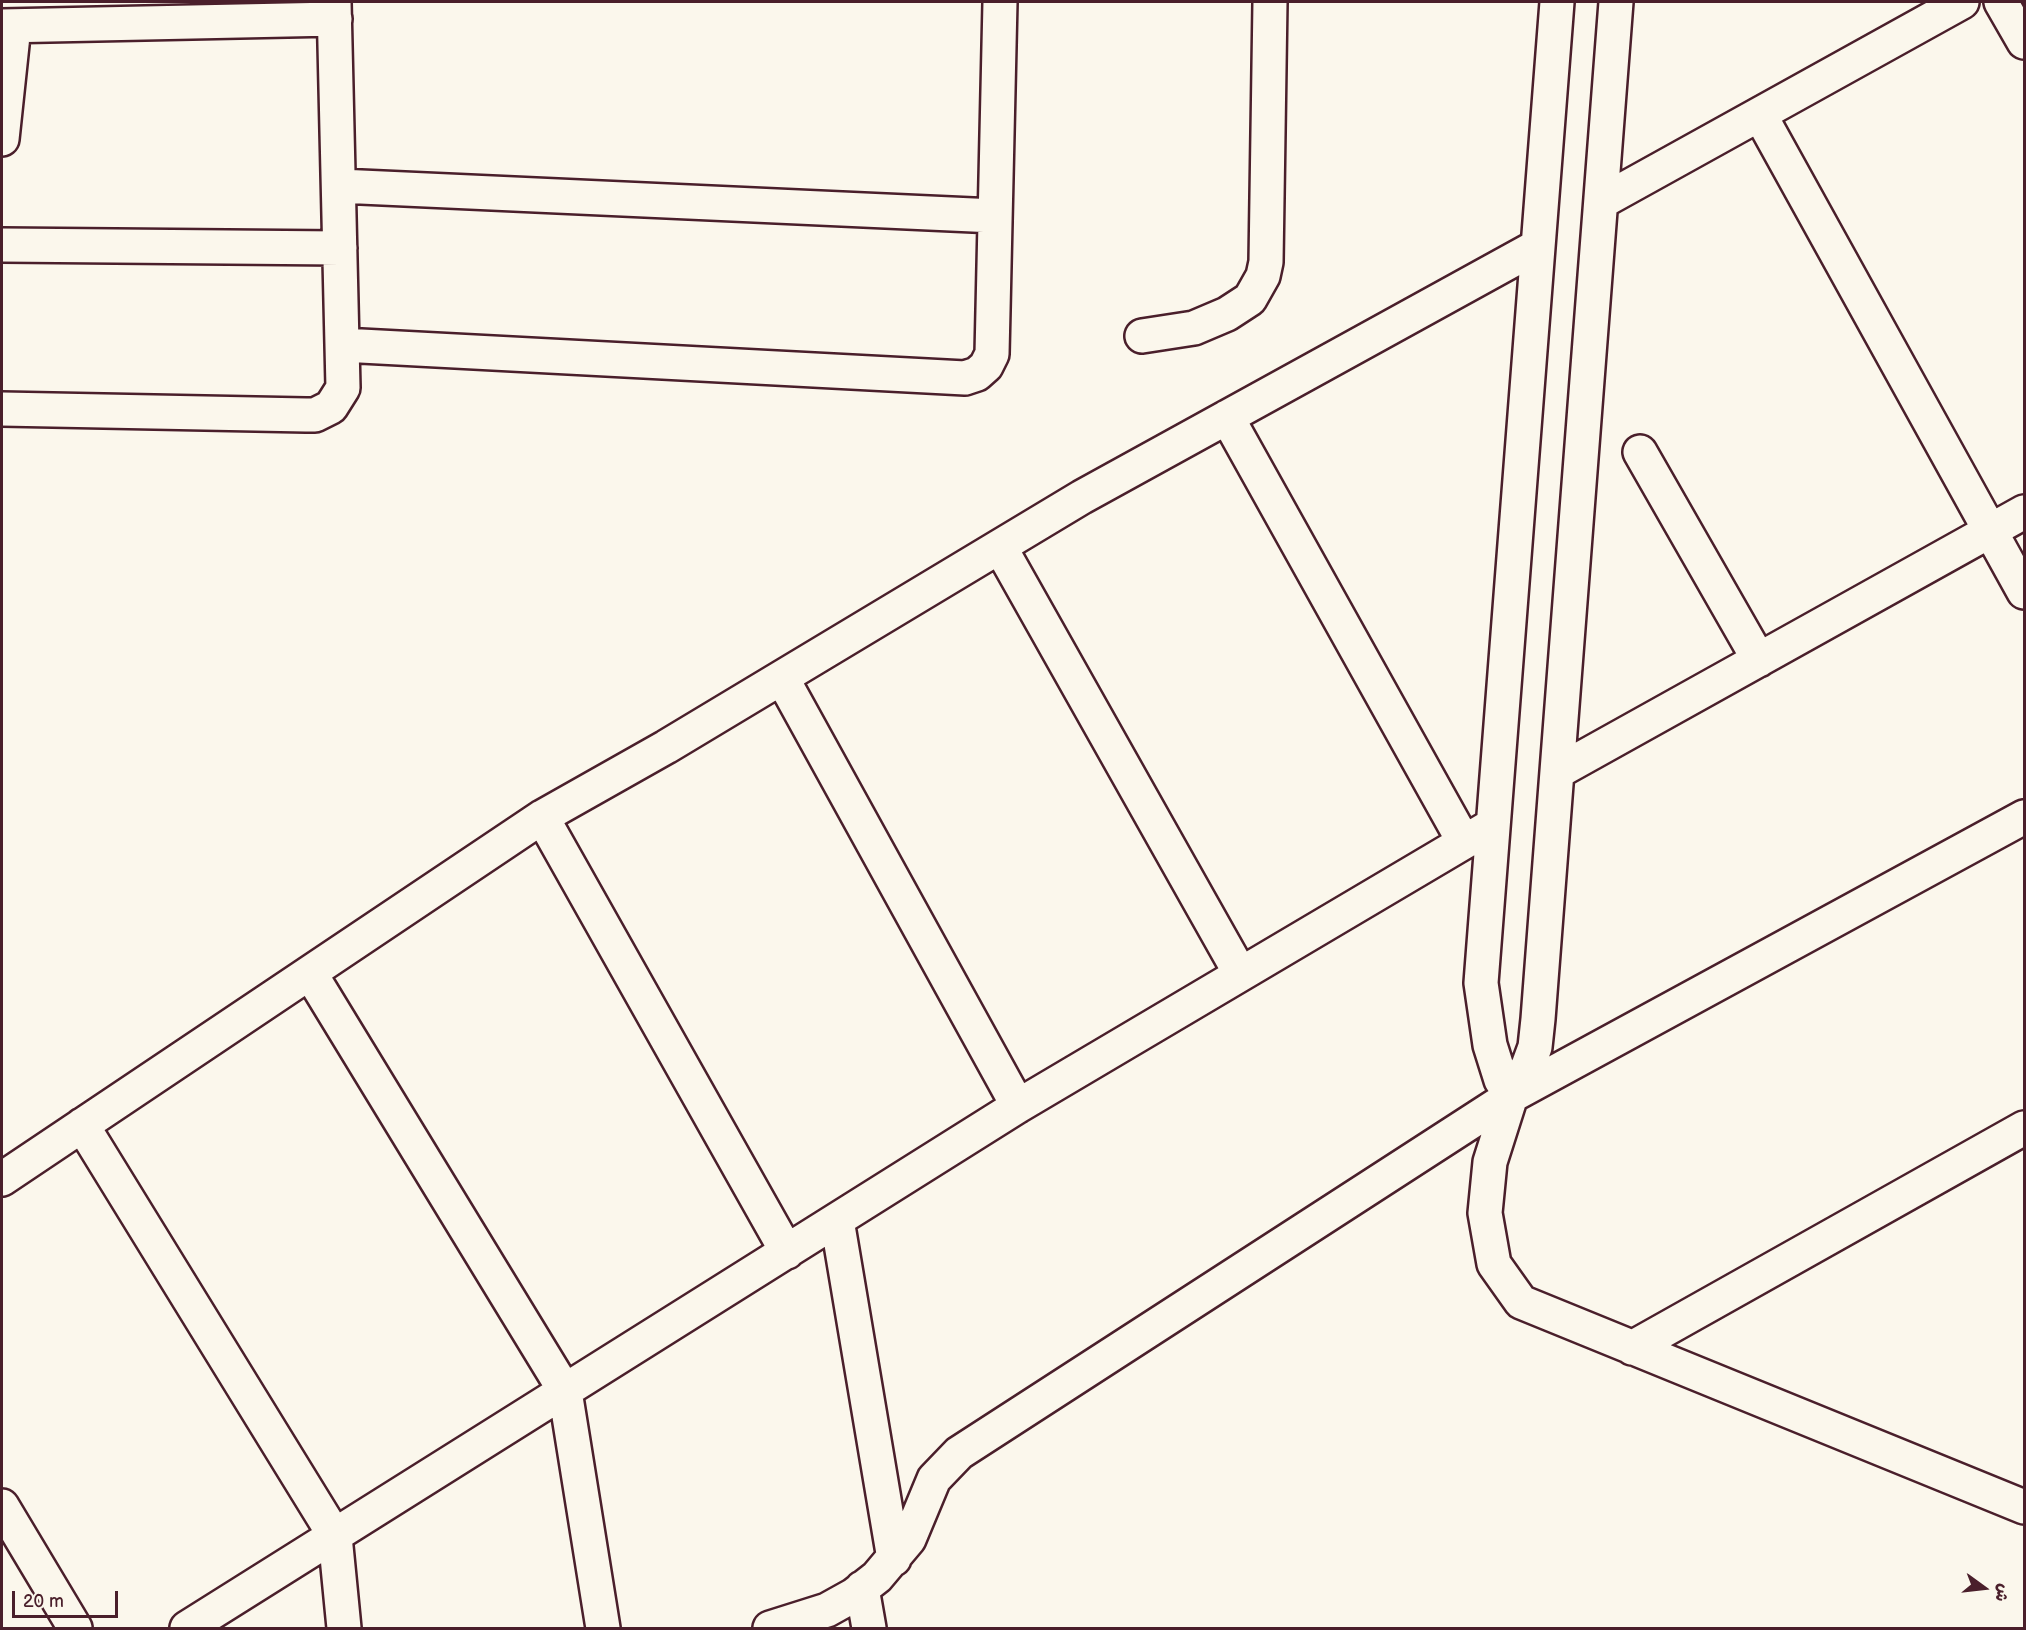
<!DOCTYPE html>
<meta charset="utf-8">
<style>
body{margin:0}
#map{position:relative;width:2026px;height:1630px;overflow:hidden;background:#fbf7ec;font-family:"Balsamiq Sans","Playpen Sans Arabic",sans-serif}
canvas{display:block}
.frame{position:absolute;inset:0;border:3px solid #4a1f2b;pointer-events:none}
.north{position:absolute;left:1954px;top:1558px;width:60px;height:60px;-webkit-text-stroke:4px #fbf7ec;paint-order:stroke;rotate:105deg;font-size:16px;font-weight:700;line-height:24px;text-align:center;color:#4a1f2b}
.north::after{content:'';display:block;margin:auto;width:21px;height:27px;background:#4a1f2b;clip-path:polygon(50% 0,100% 100%,50% 72%,0 100%)}
.scale{position:absolute;left:12px;top:1591px;width:106px;height:27px;box-sizing:border-box;border:3px solid #4a1f2b;border-top:0;padding-left:8px;font-size:18px;line-height:21px;white-space:nowrap;color:#4a1f2b;-webkit-text-stroke:4px #fbf7ec;paint-order:stroke}
</style>
<div id="map">
<canvas width="2026" height="1630"></canvas>
<div class="frame"></div>
<div class="north">ش</div>
<div class="scale">20 m</div>
</div>
<script>
const c = document.querySelector('canvas').getContext('2d');
c.lineJoin = 'round';
const toPath = rows => new Path2D(rows.map(r => 'M' + r).join(''));
function trace(path, color, width, dash) { c.strokeStyle = color; c.lineWidth = width; c.lineCap = dash ? 'butt' : 'round'; c.setLineDash(dash || []); c.stroke(path); }
const minor = toPath([
 [1616,2,1538,1019,1535,1047,1528,1066,1511,1096,1490,1162,1485,1213,1494,1264,1521,1302,2024,1507],
 [2001,2,2024,42],
 [2,26,335,19],
 [1760,115,2024,592],
 [2,139,14,26],
 [339,186,995,216],
 [1601,202,1962,2],
 [2,245,340,248],
 [1142,336,1194,328,1227,314,1250,299,1263,276,1266,262,1270,2],
 [342,345,965,378,977,374,986,366,992,354,1000,2],
 [2,409,306,415,315,415,331,407,343,388,334,2],
 [1227,417,1464,842],
 [1640,452,1759,660],
 [1000,547,1240,973],
 [782,678,1018,1106],
 [1557,772,2024,512],
 [542,817,787,1252],
 [310,973,565,1391,603,1628],
 [1511,1096,1501,1080,1490,1045,1481,983,1557,2],
 [82,1125,335,1536,344,1628],
 [2,1179,542,817,666,747,1082,497,1538,246],
 [837,1220,894,1559],
 [1632,1348,2024,1128],
 [2,1506,75,1628],
 [862,1588,869,1628],
 [187,1628,1018,1106,1493,825],
 [770,1628,827,1610,854,1595,877,1577,909,1539,934,1479,959,1453,1511,1096,2024,817]
]);
trace(minor, '#4a1f2b', 38);
trace(minor, '#fbf7ec', 33);
</script>
